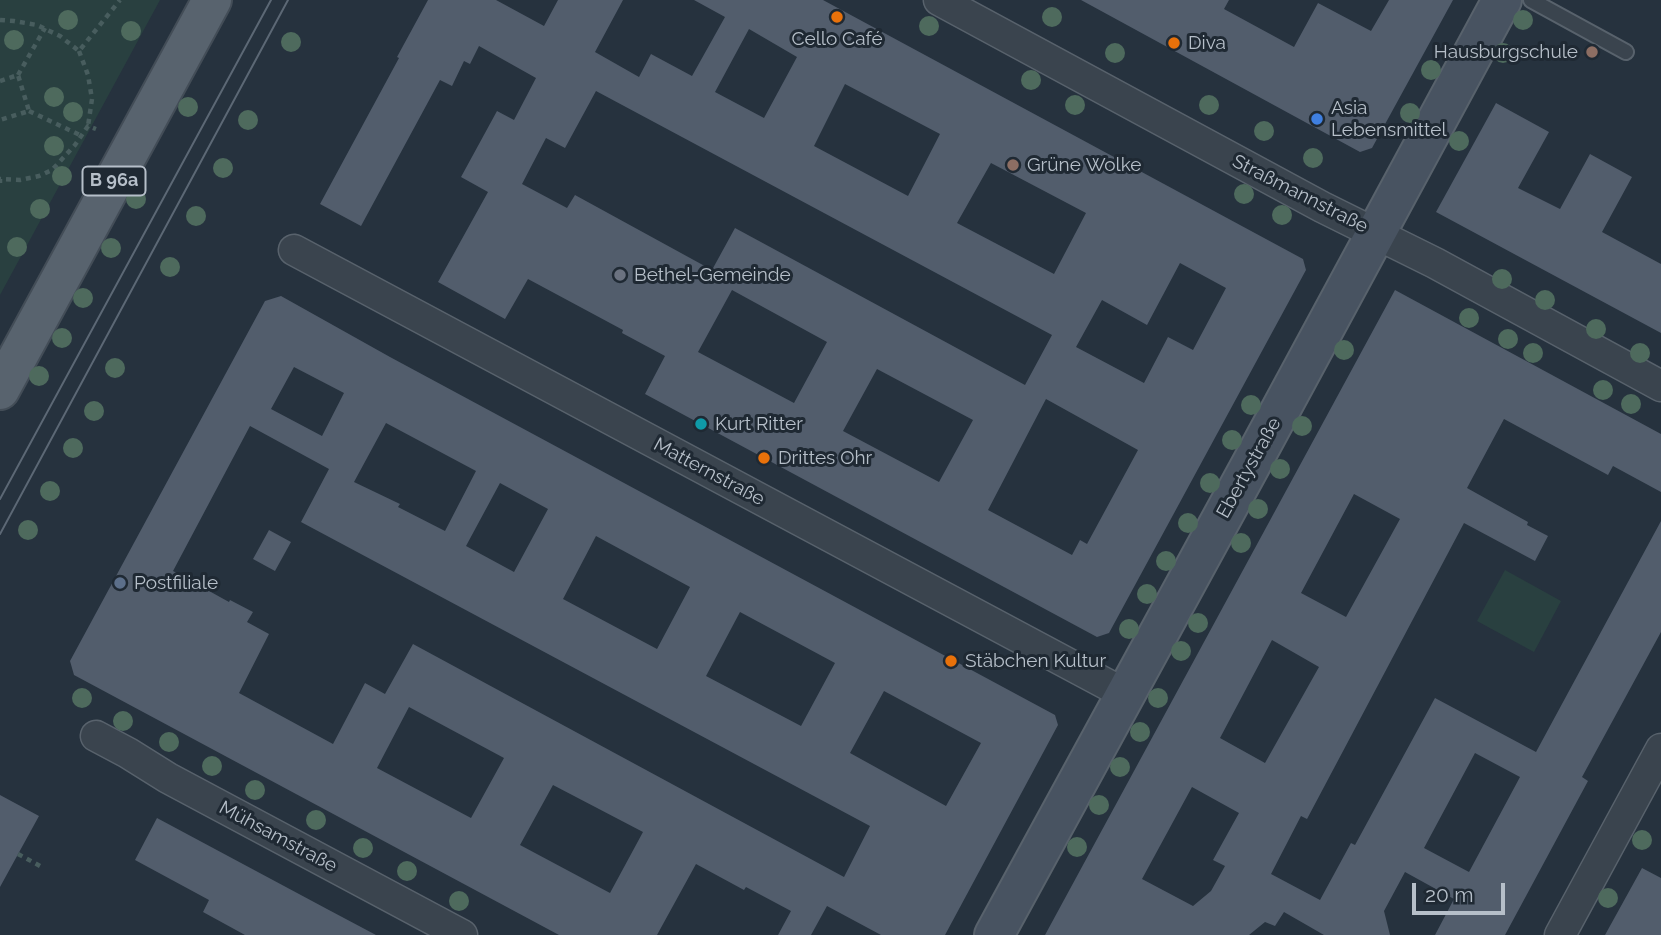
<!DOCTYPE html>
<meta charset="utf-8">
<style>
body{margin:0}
#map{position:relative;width:1661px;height:935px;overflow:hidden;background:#26323e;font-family:Raleway,sans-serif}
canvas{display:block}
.scale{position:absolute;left:1412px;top:883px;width:93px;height:32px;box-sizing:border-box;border:4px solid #b6bfc9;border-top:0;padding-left:9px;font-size:21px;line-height:24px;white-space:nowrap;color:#b6bfc9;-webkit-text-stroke:5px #1f2933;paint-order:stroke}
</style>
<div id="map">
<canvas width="1661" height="935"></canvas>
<div class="scale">20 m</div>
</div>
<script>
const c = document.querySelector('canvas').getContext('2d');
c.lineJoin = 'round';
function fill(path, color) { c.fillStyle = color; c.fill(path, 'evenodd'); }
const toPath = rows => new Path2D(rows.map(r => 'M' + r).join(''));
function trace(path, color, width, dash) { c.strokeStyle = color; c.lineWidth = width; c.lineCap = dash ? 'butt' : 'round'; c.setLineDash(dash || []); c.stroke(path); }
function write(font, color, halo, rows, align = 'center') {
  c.font = font + ' Raleway,sans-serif'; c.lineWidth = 6; c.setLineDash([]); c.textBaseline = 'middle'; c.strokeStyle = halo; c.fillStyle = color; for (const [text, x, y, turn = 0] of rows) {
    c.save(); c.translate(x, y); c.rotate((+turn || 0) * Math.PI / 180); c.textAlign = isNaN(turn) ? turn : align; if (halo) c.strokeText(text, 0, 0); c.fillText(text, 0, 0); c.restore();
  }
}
const green = toPath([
 [0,0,160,0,0,295],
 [1505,570,1561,601,1534,652,1477,621]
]);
const building = toPath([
 [428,0,496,0,544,26,558,0,623,0,595,52,639,77,651,54,692,76,725,17,694,0,823,0,1303,259,1306,270,1109,633,1097,637,645,394,665,356,622,333,623,330,528,279,505,319,438,282,488,192,461,177,497,111,514,120,536,78,479,46,470,64,464,61,452,86,440,80,361,226,320,204,399,58,397,57],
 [749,29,797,57,764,118,715,92],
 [845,84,940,134,908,196,814,146],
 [596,91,1052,335,1025,385,735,228,712,270,575,195,567,208,522,184,546,138,565,148],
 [991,163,1086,213,1054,274,957,223],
 [1180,263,1226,288,1193,350,1168,337,1144,383,1076,347,1102,300,1147,325],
 [732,290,827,342,794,403,698,352],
 [877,369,973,420,939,482,843,431],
 [1046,399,1138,450,1087,544,1080,540,1072,555,988,510],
 [1081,0,1229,0,1224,9,1294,47,1318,3,1371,31,1389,0,1453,0,1372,148,1360,152],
 [1496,103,1549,132,1518,188,1560,209,1590,154,1632,177,1602,232,1661,264,1661,333,1436,212],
 [1395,290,1661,434,1661,492,1613,466,1608,475,1504,419,1467,488,1528,522,1527,525,1548,536,1535,561,1464,523,1307,819,1301,816,1271,874,1320,900,1351,843,1355,845,1435,698,1536,752,1661,521,1661,632,1582,777,1588,781,1505,935,1435,935,1454,899,1405,872,1384,911,1390,935,1324,935,1284,912,1275,926,1265,922,1249,935,1045,935],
 [1354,494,1400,519,1346,617,1301,593],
 [1272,640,1319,667,1265,763,1220,738],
 [1475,753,1520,777,1469,872,1424,848],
 [1192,787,1239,813,1213,860,1225,866,1211,891,1193,906,1142,879],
 [281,296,390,357,1055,715,1058,725,945,935,881,935,827,906,811,935,778,935,791,911,746,887,744,890,696,864,657,935,559,935,74,675,70,661,265,301],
 [294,367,344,393,322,436,271,409],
 [386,423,476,471,445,531,398,507,400,504,354,482],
 [250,426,329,469,301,522,870,826,844,877,413,644,385,694,365,683,333,744,239,693,269,634,247,622,253,612,230,600,229,602,173,571],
 [500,483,548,509,514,572,466,546],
 [596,536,690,587,657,649,563,599],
 [740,612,835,663,801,726,706,676],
 [884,691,981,743,946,806,850,753],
 [409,707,504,758,471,818,377,768],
 [553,785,643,832,610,893,520,845],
 [269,530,291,542,275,571,253,559],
 [0,795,39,816,0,887],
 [157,818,327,909,376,935,245,935,203,912,209,900,135,860],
 [1642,868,1661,878,1661,935,1605,935]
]);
const path = toPath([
 [0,20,14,21,37,25,60,36,79,51,120,0],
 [79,51,88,75,92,99,88,126],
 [18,75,45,28],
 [0,81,18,75,29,111,0,120],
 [29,111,82,136],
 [0,183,0,179,20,180,39,176,52,170,75,145,88,126,96,129],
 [18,854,42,867]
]);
const lane = toPath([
 [1531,0,1626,52]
]);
const street = toPath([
 [939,0,1322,207,1435,263,1661,386],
 [294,250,1125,694],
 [96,736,128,753,168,778,462,935],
 [1560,935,1661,749]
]);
const secondary = toPath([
 [994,935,1248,470,1502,0]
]);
const primary = toPath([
 [0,390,212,0]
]);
const tram = toPath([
 [0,499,271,0],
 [0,534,288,0]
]);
const trees = [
 [1052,17],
 [68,20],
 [1523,20],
 [929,26],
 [131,31],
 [14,40],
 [291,42],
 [1115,53],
 [1503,53],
 [1431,70],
 [1031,80],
 [54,97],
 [1075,105],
 [1209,105],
 [188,107],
 [73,112],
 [1410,113],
 [248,120],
 [1264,131],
 [1459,141],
 [54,146],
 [1313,158],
 [223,168],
 [62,176],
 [1244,194],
 [136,199],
 [40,209],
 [1282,215],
 [196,216],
 [17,247],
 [111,248],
 [170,267],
 [1502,279],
 [83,298],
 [1545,300],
 [1469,318],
 [1596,329],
 [62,338],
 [1508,339],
 [1344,350],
 [1533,353],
 [1640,353],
 [115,368],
 [39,376],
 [1603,390],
 [1631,404],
 [1251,405],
 [94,411],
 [1302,426],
 [1232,440],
 [73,448],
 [1280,469],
 [1210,483],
 [50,491],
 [1258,509],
 [1188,523],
 [28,530],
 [1241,543],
 [1166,561],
 [1147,594],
 [1198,623],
 [1129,629],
 [1181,651],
 [82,698],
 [1158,698],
 [123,721],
 [1140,732],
 [169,742],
 [212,766],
 [1120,767],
 [255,790],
 [1099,805],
 [316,820],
 [1642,840],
 [1077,847],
 [363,848],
 [407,871],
 [1608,898],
 [459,901]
];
const markers = [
 [837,17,7,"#e8710a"],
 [1174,43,7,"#e8710a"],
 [1592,52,7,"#8d6e63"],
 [1317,119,7,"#3f7fe0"],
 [1013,165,7,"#8d6e63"],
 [620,275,7,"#6b7280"],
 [701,424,7,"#0f9aa8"],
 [764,458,7,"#e8710a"],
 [120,583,7,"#5c6f8a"],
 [951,661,7,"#e8710a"]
];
const shields = [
 [114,181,63]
];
const shieldNames = [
 ["B 96a",114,181]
];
const poiNames = [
 ["Cello Café",837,39,"center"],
 ["Diva",1188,43],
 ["Hausburgschule",1578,52,"right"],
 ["Asia",1331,108],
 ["Lebensmittel",1331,130],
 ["Grüne Wolke",1027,165],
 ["Bethel-Gemeinde",634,275],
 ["Kurt Ritter",715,424],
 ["Drittes Ohr",778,458],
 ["Postfiliale",134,583],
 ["Stäbchen Kultur",965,661]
];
const streetNames = [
 ["Straßmannstraße",1300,194,27],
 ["Ebertystraße",1249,468,-61],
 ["Matternstraße",709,472,28],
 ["Mühsamstraße",278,837,28]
];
fill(green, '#294040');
fill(building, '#525d6c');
trace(lane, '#58626c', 18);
trace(street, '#58626c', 33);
trace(secondary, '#58626c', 42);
trace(primary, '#434d57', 42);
trace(path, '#485d5e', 4.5, [5, 5]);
trace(lane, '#3a444e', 14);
trace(street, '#3a444e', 30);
trace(secondary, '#485361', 38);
trace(primary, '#58636e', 38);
trace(tram, '#5c6875', 2);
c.fillStyle = '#4e6a5d';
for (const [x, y] of trees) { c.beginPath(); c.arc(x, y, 10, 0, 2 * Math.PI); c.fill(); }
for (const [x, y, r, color] of markers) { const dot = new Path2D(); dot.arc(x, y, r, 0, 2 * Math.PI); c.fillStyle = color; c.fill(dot); trace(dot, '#1f2933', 2.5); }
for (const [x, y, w] of shields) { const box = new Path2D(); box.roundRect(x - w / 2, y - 14.5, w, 29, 5); c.fillStyle = '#1f2933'; c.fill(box); trace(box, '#b6bfc9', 2); }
write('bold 18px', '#b6bfc9', null, shieldNames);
write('19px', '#b6bfc9', '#1f2933', poiNames, 'left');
write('19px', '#b6bfc9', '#1f2933', streetNames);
</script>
